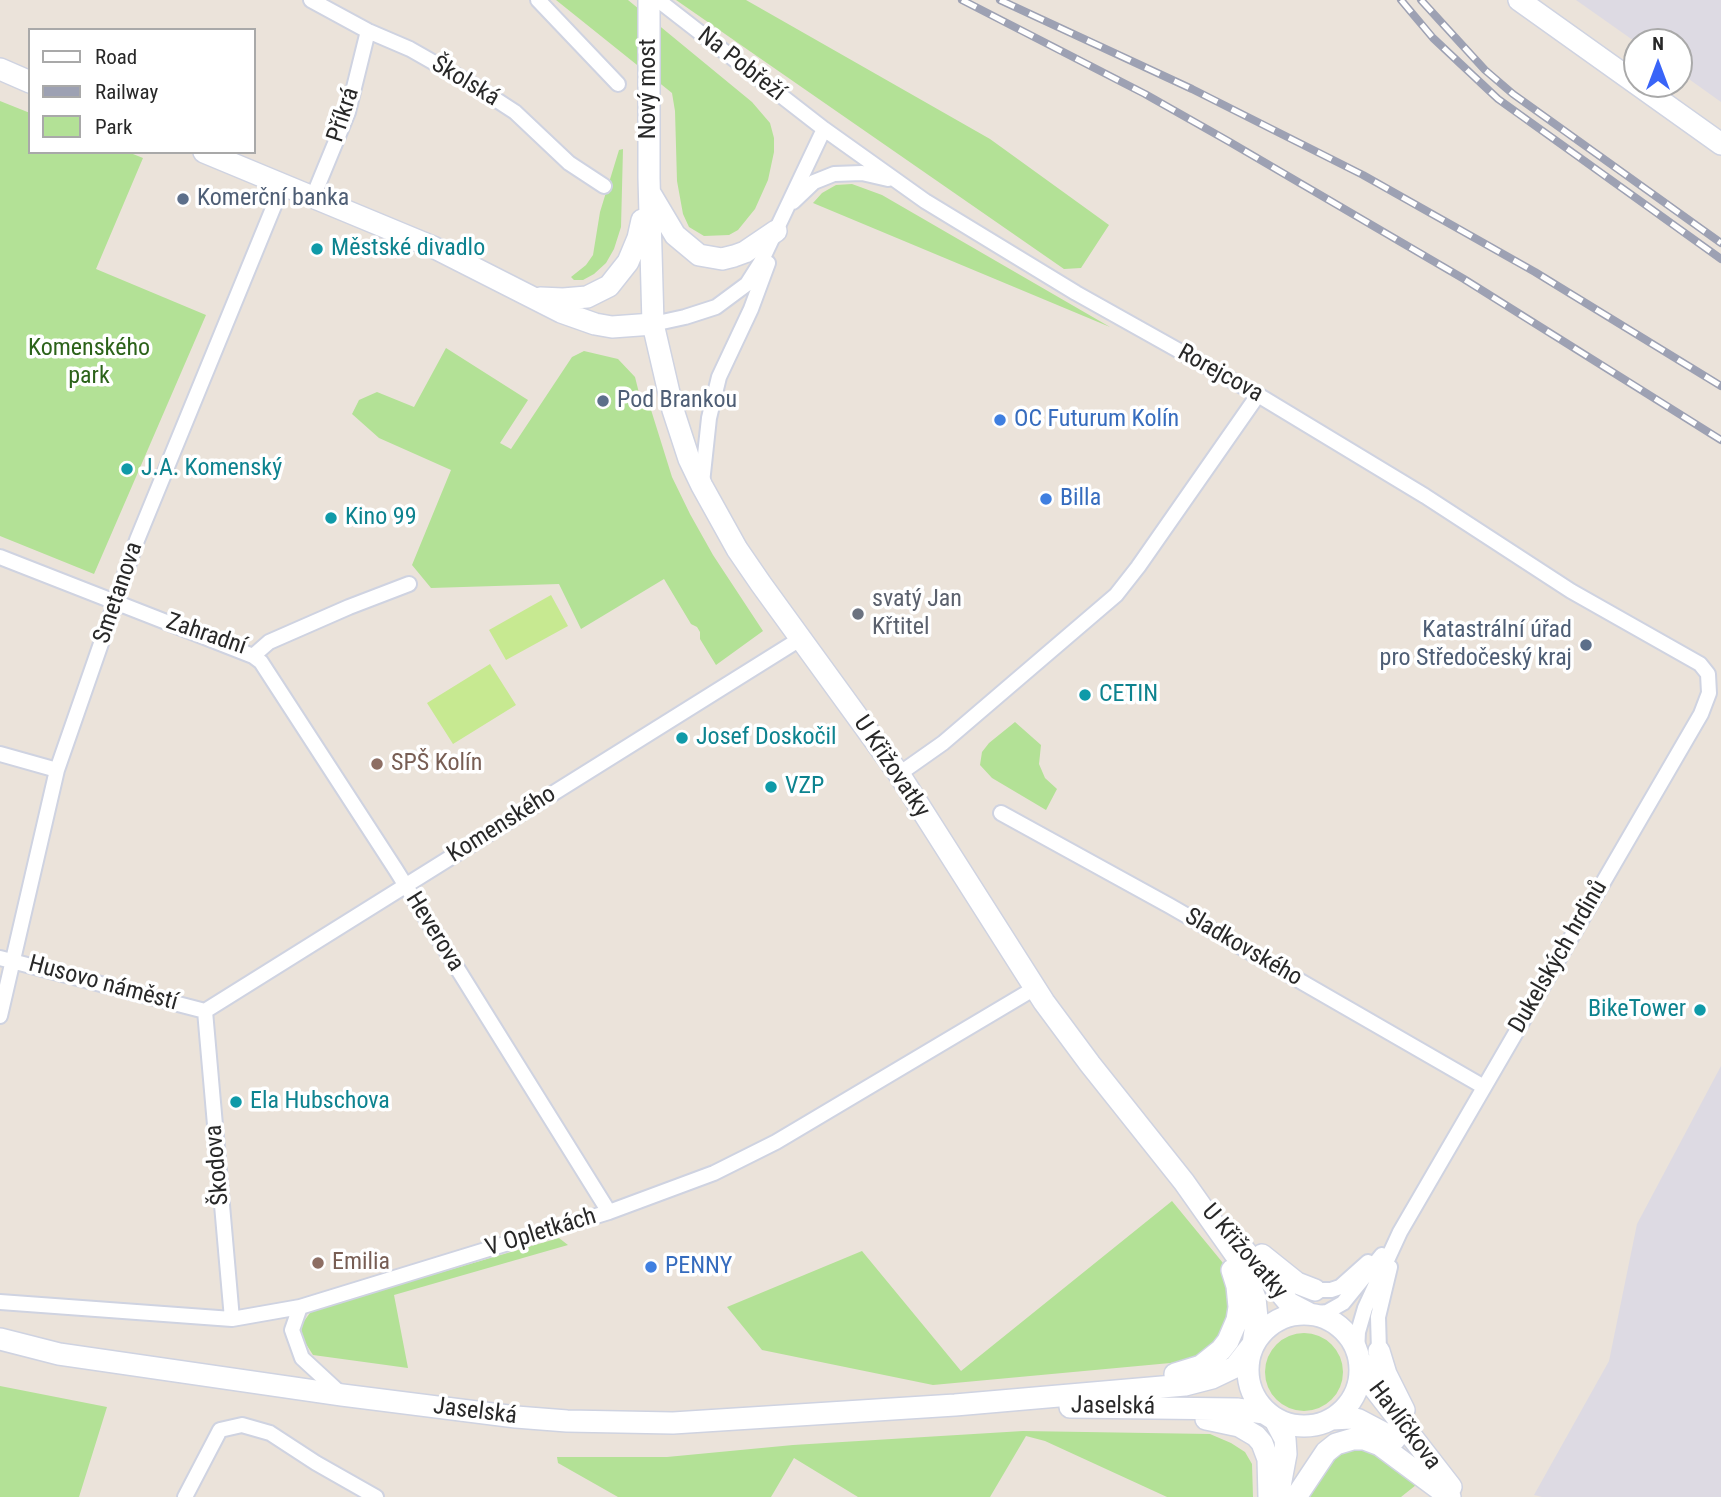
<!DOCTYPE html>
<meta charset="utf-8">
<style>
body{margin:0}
#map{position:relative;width:1721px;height:1497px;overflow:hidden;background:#ebe3da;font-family:"Roboto Condensed",sans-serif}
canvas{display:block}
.legend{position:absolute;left:28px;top:28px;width:228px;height:126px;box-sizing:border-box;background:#fff;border:2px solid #a9a9a9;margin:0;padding:9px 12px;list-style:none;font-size:21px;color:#282828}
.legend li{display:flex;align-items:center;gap:14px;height:35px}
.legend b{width:35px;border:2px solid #a9a9a9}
.north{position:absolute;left:1623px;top:28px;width:70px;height:70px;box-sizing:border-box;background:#fff;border:2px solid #a9a9a9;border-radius:50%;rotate:0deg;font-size:19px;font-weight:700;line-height:28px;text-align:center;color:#282828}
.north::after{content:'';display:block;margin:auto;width:24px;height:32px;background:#3964f8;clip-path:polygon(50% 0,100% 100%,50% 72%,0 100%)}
</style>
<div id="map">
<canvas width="1721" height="1497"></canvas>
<ul class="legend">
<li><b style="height:9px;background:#fff"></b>Road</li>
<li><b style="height:9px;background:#9da1b3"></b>Railway</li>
<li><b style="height:19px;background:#b3e196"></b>Park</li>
</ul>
<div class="north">N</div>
</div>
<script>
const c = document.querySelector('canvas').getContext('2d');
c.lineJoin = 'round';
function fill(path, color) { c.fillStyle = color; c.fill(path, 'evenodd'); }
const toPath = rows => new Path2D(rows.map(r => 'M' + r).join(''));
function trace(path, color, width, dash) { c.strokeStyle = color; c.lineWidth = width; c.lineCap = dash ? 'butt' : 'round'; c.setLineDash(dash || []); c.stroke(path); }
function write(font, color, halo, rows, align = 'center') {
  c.font = font + ' "Roboto Condensed",sans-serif'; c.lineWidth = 7; c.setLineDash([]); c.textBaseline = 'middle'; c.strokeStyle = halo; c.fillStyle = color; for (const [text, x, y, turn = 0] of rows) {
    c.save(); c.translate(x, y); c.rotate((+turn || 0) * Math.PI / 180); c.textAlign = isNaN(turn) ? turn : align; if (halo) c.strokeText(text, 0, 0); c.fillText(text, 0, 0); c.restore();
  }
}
const industrial = toPath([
 [1576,0,1721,0,1721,102,1679,72,1679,42,1637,43],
 [1721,1066,1721,1497,1542,1497,1534,1495,1609,1361,1637,1224]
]);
const green = toPath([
 [556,0,628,0,752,102,770,123,774,138,774,152,768,180,755,209,738,230,729,235,704,236,689,227,683,214,677,181,675,111,672,93],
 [676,0,746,0,990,139,1109,225,1081,268,1064,269],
 [0,101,30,113,30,152,128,152,143,158,96,269,206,315,94,574,0,536],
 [623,149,621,227,614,249,606,263,594,274,583,280,574,280,571,277,586,265,593,255,600,212,619,150],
 [852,184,882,195,1110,327,813,203,822,193,836,185],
 [446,348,528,400,500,443,511,449,572,357,584,351,618,359,635,377,639,393,647,397,672,477,690,514,713,555,763,631,716,665,700,639,700,632,697,627,691,624,664,579,581,629,559,584,431,588,412,565,451,470,379,438,352,414,359,400,377,392,414,407],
 [1015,722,1041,745,1039,764,1045,778,1057,789,1046,810,992,778,980,765,982,752,989,743],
 [1172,1201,1223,1263,1235,1308,1225,1335,1192,1361,933,1385,762,1350,727,1307,862,1251,961,1371],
 [559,1238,568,1245,394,1295,408,1368,313,1355,301,1336,302,1324,312,1310],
 '1265 1372a39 39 0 1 1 78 0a39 39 0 1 1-78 0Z',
 [0,1386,107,1407,79,1497,0,1497],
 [1023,1431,1210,1434,1231,1443,1245,1452,1252,1464,1253,1497,1167,1497,1045,1441,1026,1436,990,1497,858,1497,794,1458,771,1497,618,1497,558,1463,557,1457,667,1457,793,1445],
 [1357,1450,1373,1450,1390,1460,1416,1485,1401,1497,1310,1497,1319,1472,1340,1452]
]);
const pitch = toPath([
 [551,595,568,626,506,660,489,630],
 [490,664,516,705,453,744,427,703]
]);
const street = toPath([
 [311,0,368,31,410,49,475,86,515,112,569,163,604,186],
 [538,0,618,84],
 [658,0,824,129,925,201,1076,293,1258,395,1425,496,1571,591,1700,664,1708,674,1709,693,1701,714,1400,1232,1365,1308,1358,1332,1357,1352],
 [313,197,348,112,368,31],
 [793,202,814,182,834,174,862,173,888,179],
 [653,324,685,317,716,307,747,284,761,262,824,129],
 [702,483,709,418,719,377,751,309,768,263],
 [0,557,253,656,261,662,396,870,609,1212],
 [253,656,269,642,349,607,409,584],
 [0,754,57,770],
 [899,774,943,743,1116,595,1138,567,1258,395],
 [1001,813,1170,906,1484,1087],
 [0,958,205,1011],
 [205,1011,800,639],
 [205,1011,232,1319],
 [0,1016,57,770,137,540,283,184],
 [1315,1290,1331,1290,1340,1287,1368,1262],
 [0,1302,232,1319,300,1307,609,1212,714,1173,776,1142,1035,988],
 [300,1307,292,1330,302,1358,341,1394],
 [1310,1314,1327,1312,1343,1303,1382,1255],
 [1379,1351,1378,1317,1390,1267],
 [185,1497,220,1430,242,1425,270,1433,316,1463,376,1497]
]);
const secondary = toPath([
 [1519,0,1721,144],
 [0,69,30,82],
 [204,152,433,247,561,312,595,324,612,327,653,324],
 [650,193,675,235,699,255,722,259,734,256,745,252,776,231],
 [540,298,563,299,587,297,609,286,628,262,638,238,642,220],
 [1240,1245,1289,1303,1310,1314],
 [1262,1255,1297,1283,1315,1290],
 '1248 1370a56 56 0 1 1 112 0a56 56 0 1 1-112 0Z',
 [0,1339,59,1354,342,1395,516,1417,567,1421,673,1423,955,1405,1185,1385,1212,1378,1235,1367,1253,1344,1257,1318,1255,1298,1242,1264,1184,1182,1090,1064,1044,1002,899,774,761,584,737,549,702,486,689,459,673,410,653,324,649,178,649,0],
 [1379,1351,1386,1374,1404,1410],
 [1360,1360,1371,1384,1451,1487],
 [1175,1374,1201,1366,1221,1350,1228,1341,1237,1320,1239,1307,1237,1286,1232,1270],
 [1070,1407,1237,1409,1264,1413,1275,1420,1285,1439,1286,1454,1278,1497],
 [1206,1419,1239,1426,1256,1436,1262,1443,1268,1459,1269,1497],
 [1332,1419,1351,1418,1359,1420,1395,1439],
 [1296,1497,1326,1452,1336,1444,1353,1439,1364,1439,1380,1445,1450,1497]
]);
const rail = toPath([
 [962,0,1145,94,1228,141,1464,279,1721,440],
 [1000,0,1192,89,1363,175,1535,272,1721,386],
 [1401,0,1433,38,1498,99,1721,259],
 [1421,0,1485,70,1513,94,1721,243]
]);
const markers = [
 [183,199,7,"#5c6f8a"],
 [317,249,7,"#0f9aa8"],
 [603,401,7,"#5c6f8a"],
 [1000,420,7,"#3f7fe0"],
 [127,469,7,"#0f9aa8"],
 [1046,499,7,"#3f7fe0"],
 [331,518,7,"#0f9aa8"],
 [858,614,7,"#6b7280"],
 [1586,645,7,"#5c6f8a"],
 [1085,695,7,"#0f9aa8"],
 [682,738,7,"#0f9aa8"],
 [377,764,7,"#8d6e63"],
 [771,787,7,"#0f9aa8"],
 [1700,1010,7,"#0f9aa8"],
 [236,1102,7,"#0f9aa8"],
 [318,1263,7,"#8d6e63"],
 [651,1267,7,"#3f7fe0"]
];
const streetNames = [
 ["Na Pobřeží",741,65,38],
 ["Školská",465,82,31],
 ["Nový most",649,89,-90],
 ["Příkrá",344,115,-72],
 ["Rorejcova",1220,374,29],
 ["Smetanova",119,593,-71],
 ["Zahradní",206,635,19],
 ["U Křižovatky",891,767,56],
 ["Komenského",502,825,-32],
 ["Heverova",434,932,58],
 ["Sladkovského",1243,948,30],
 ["Dukelských hrdinů",1559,957,-60],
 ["Husovo náměstí",103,984,15],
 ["Škodova",218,1165,-95],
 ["V Opletkách",541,1233,-17],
 ["U Křižovatky",1244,1252,49],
 ["Jaselská",1113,1407,1],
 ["Jaselská",475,1412,7],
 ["Havlíčkova",1404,1426,53]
];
const serviceNames = [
 ["Komerční banka",197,199],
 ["Pod Brankou",617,401],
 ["Katastrální úřad",1572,631,"right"],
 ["pro Středočeský kraj",1572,659,"right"]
];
const cultureNames = [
 ["Městské divadlo",331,249],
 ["J.A. Komenský",141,469],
 ["Kino 99",345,518],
 ["CETIN",1099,695],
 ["Josef Doskočil",696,738],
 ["VZP",785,787],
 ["BikeTower",1686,1010,"right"],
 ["Ela Hubschova",250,1102]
];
const parkNames = [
 ["Komenského",89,349],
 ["park",89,377]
];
const shopNames = [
 ["OC Futurum Kolín",1014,420],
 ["Billa",1060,499],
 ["PENNY",665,1267]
];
const worshipNames = [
 ["svatý Jan",872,600],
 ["Křtitel",872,628]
];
const educationNames = [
 ["SPŠ Kolín",391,764],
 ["Emilia",332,1263]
];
fill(industrial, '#dddae3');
fill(green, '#b3e196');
fill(pitch, '#c7e991');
trace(street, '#cfd3e1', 18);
trace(secondary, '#cfd3e1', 24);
trace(street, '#fff', 14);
trace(secondary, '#fff', 21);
trace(rail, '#9da1b3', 8);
trace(rail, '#fff', 5, [16]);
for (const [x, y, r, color] of markers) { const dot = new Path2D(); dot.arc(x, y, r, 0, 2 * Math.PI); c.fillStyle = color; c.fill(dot); trace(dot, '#fff', 2.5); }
write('24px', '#282828', '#fff', streetNames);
write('24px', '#4e5e75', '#fff', serviceNames, 'left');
write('24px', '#0d838f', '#fff', cultureNames, 'left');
write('24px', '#2c631a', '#fff', parkNames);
write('24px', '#366cbe', '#fff', shopNames, 'left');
write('24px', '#5b616d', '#fff', worshipNames, 'left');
write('24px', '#785e54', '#fff', educationNames, 'left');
</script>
